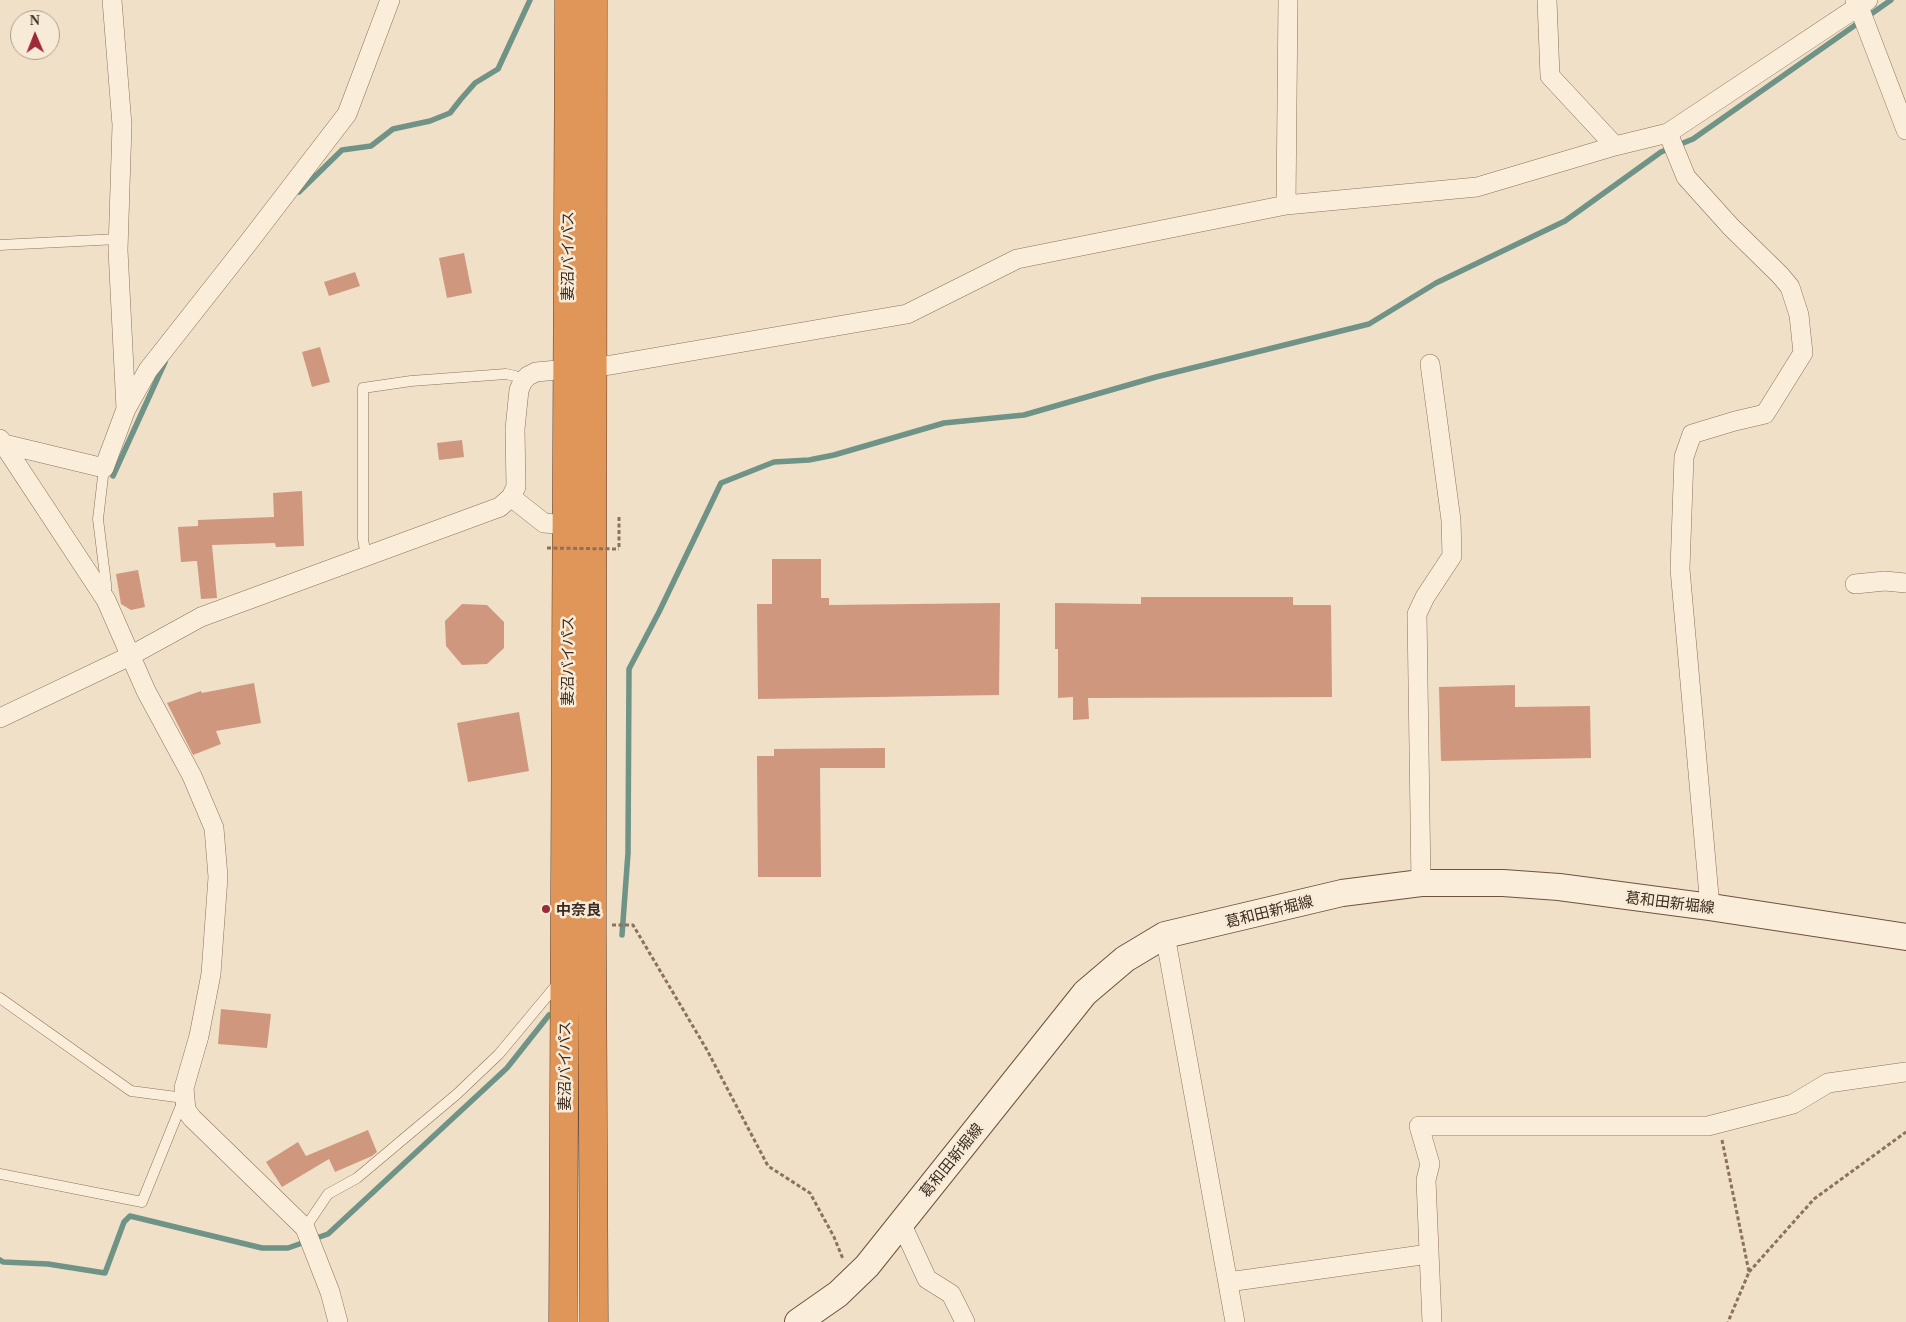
<!DOCTYPE html>
<meta charset="utf-8">
<style>
body{margin:0}
#map{position:relative;width:1906px;height:1322px;overflow:hidden;background:#f0e0c7;font-family:Georgia,serif}
canvas{display:block}
.north{position:absolute;left:10px;top:10px;width:50px;height:50px;box-sizing:border-box;background:#f7ebd7;border:1px solid #ac9e8e;border-radius:50%;rotate:359deg;font-size:14px;font-weight:700;line-height:20px;text-align:center;color:#3c2b20}
.north::after{content:'';display:block;margin:auto;width:18px;height:22px;background:#9d2a36;clip-path:polygon(50% 0,100% 100%,50% 72%,0 100%)}
</style>
<div id="map">
<canvas width="1906" height="1322"></canvas>
<div class="north">N</div>
</div>
<script>
const c = document.querySelector('canvas').getContext('2d');
c.lineJoin = 'round';
const toPath = rows => new Path2D(rows.map(r => 'M' + r).join(''));
function trace(path, color, width, dash) { c.strokeStyle = color; c.lineWidth = width; c.lineCap = dash ? 'butt' : 'round'; c.setLineDash(dash || []); c.stroke(path); }
function fill(path, color) { c.fillStyle = color; c.fill(path, 'evenodd'); }
function write(font, color, halo, rows, align = 'center') {
  c.font = font + ' Georgia,"Noto Sans JP",serif'; c.lineWidth = 5; c.setLineDash([]); c.textBaseline = 'middle'; c.strokeStyle = halo; c.fillStyle = color; for (const [text, x, y, turn = 0] of rows) {
    c.save(); c.translate(x, y); c.rotate((+turn || 0) * Math.PI / 180); c.textAlign = isNaN(turn) ? turn : align; if (halo) c.strokeText(text, 0, 0); c.fillText(text, 0, 0); c.restore();
  }
}
const stream = toPath([
 [299,192,342,150,371,146,393,129,430,121,450,113,461,99,475,83,498,69,530,0],
 [113,476,165,362],
 [622,935,628,853,629,669,659,612,721,483,774,462,809,460,834,455,944,423,1024,415,1156,377,1369,324,1436,283,1565,221,1661,152,1693,139,1891,0],
 [0,1260,3,1262,48,1264,105,1273,124,1222,130,1216,262,1248,288,1248,328,1234,507,1068,549,1015]
]);
const building = toPath([
 [464,253,472,293,447,298,439,258],
 [355,272,360,286,329,296,324,282],
 [320,347,330,382,312,387,302,352],
 [462,440,464,457,439,460,437,443],
 [302,491,304,546,276,547,275,543,212,545,217,598,201,599,197,561,181,562,178,527,198,526,198,520,274,517,273,493],
 [772,559,821,559,821,598,829,598,829,605,1000,603,999,695,758,699,757,604,772,604],
 [138,570,145,607,131,610,121,604,116,574],
 [1141,597,1293,597,1293,605,1331,605,1332,697,1088,698,1089,719,1073,720,1073,697,1058,698,1058,649,1055,649,1055,603,1141,604],
 [462,604,487,605,504,622,504,648,487,664,462,665,446,646,445,621],
 [254,683,261,723,216,731,221,744,193,755,167,703,201,691,202,693],
 [1515,685,1515,707,1590,706,1591,758,1441,761,1439,687],
 [519,712,529,771,468,782,457,723],
 [885,748,885,768,820,768,821,877,758,877,757,756,774,756,774,749],
 [221,1009,271,1014,267,1048,218,1044],
 [368,1130,377,1152,372,1156,335,1172,329,1159,282,1187,266,1162,298,1142,306,1156]
]);
const path = toPath([
 [619,517,619,549],
 [612,925,633,925,707,1050,768,1166,810,1193,834,1237,843,1259],
 [1722,1140,1749,1272,1728,1322],
 [1749,1272,1814,1199,1906,1132]
]);
const lane = toPath([
 [0,245,118,239],
 [104,468,98,519,106,584,106,597],
 [366,556,363,539,363,388,411,381,506,374,515,376,523,381],
 [0,998,131,1091,184,1098,142,1202,0,1174],
 [305,1228,328,1194,357,1178,457,1094,499,1054,559,982]
]);
const street = toPath([
 [112,0,122,125,118,250,126,409],
 [1547,0,1550,76,1615,146],
 [1855,0,1859,7,1906,130],
 [1668,133,1686,177,1731,227,1780,275,1790,287,1799,315,1803,353,1765,414,1735,421,1692,434,1684,457,1680,569,1710,907],
 [1286,205,1288,0],
 [0,439,106,600,146,691,192,776,214,828,218,877,211,974,199,1036,184,1088,186,1110,192,1118,305,1228,330,1292,338,1322],
 [0,443,104,468,126,409,148,370,248,243,347,114,390,0],
 [511,497,544,523,567,525],
 [1855,584,1885,581,1906,583],
 [0,718,130,656,201,617,500,507,511,497,516,487,515,429,519,390,523,381,528,376,536,372,611,365,907,314,1017,259,1286,205,1477,187,1615,146,1668,133,1868,0],
 [1421,883,1417,614,1425,597,1452,556,1451,520,1430,364],
 [1165,935,1235,1322],
 [901,1223,927,1279,951,1294,965,1322],
 [1228,1282,1429,1254],
 [1432,1322,1426,1180,1430,1164,1419,1126,1708,1126,1793,1104,1828,1083,1906,1072]
]);
const secondary = toPath([
 [798,1322,838,1294,867,1266,1085,993,1125,959,1165,935,1342,893,1421,883,1503,883,1559,887,1710,907,1906,937]
]);
const highway = toPath([
 [593,0,592,925,594,1322],
 [563,1322,569,0]
]);
const pathBridge = toPath([
 [547,548,619,549]
]);
const markers = [
 [546,909,5,"#9d2a36"]
];
const streetNames = [
 ["妻沼バイパス",567,256,-90],
 ["妻沼バイパス",567,661,-90],
 ["葛和田新堀線",1670,902,7],
 ["葛和田新堀線",1269,911,-14],
 ["妻沼バイパス",564,1066,-90],
 ["葛和田新堀線",951,1160,-51]
];
const poiNames = [
 ["中奈良",556,909]
];
trace(stream, '#6f9386', 5.5);
fill(building, '#cf977d');
trace(lane, '#8c715c', 11);
trace(street, '#8c715c', 20);
trace(secondary, '#6e523f', 28);
trace(highway, '#5a3f30', 29);
trace(path, '#8c715c', 3, [4, 2.5]);
trace(lane, '#faeedb', 10);
trace(street, '#faeedb', 19);
trace(secondary, '#faeedb', 26);
trace(highway, '#df9658', 28);
trace(pathBridge, '#8c715c', 3, [4, 2.5]);
for (const [x, y, r, color] of markers) { const dot = new Path2D(); dot.arc(x, y, r, 0, 2 * Math.PI); c.fillStyle = color; c.fill(dot); trace(dot, '#f7ebd7', 2); }
write('15px', '#3c2b20', '#f7ebd7', streetNames);
write('bold 15px', '#3c2b20', '#f7ebd7', poiNames, 'left');
</script>
